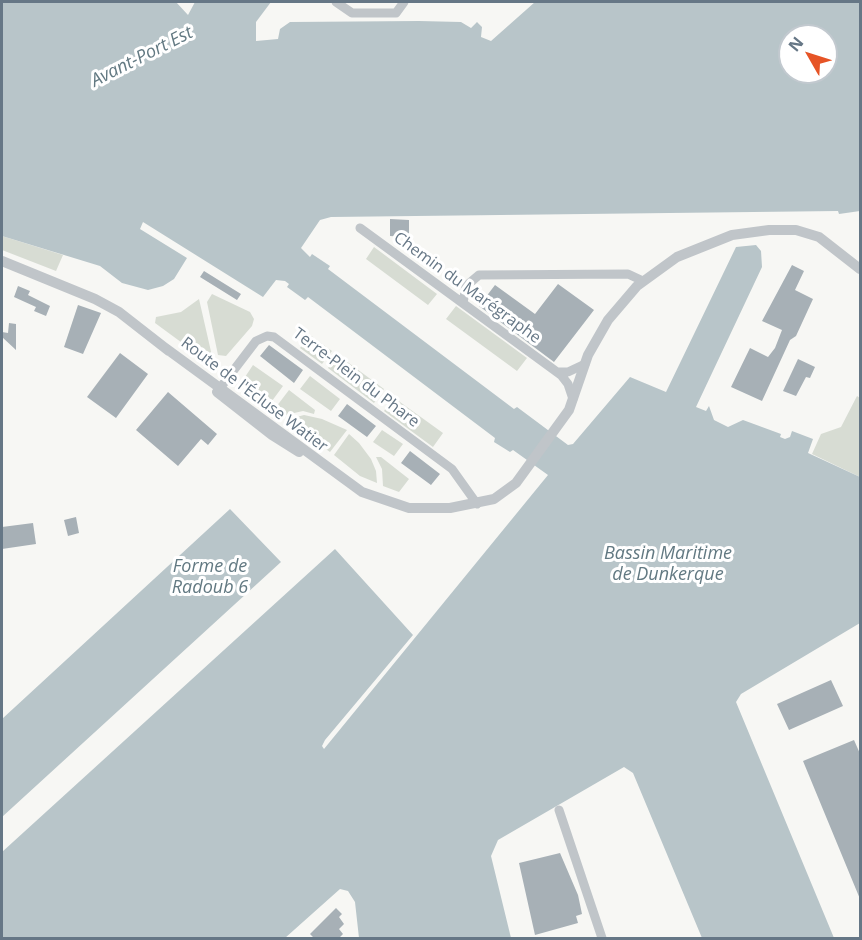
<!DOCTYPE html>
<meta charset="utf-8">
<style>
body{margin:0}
#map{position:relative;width:862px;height:940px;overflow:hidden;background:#f7f7f4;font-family:"Open Sans",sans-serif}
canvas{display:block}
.frame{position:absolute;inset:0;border:3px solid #667786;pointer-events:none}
.north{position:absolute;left:778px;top:24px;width:60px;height:60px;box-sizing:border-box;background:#fff;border:2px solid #c2c9cf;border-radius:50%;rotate:309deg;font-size:16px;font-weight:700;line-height:24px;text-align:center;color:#667786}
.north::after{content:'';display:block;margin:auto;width:21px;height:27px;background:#e65426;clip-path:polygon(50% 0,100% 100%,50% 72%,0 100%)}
</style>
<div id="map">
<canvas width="862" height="940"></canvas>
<div class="frame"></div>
<div class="north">N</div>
</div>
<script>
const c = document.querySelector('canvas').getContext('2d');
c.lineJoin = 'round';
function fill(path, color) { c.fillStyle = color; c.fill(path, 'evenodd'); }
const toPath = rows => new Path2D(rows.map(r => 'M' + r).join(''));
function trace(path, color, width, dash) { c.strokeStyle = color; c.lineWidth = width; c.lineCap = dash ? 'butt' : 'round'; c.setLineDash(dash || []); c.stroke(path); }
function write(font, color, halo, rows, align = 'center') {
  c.font = font + ' "Open Sans",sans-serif'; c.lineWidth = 6; c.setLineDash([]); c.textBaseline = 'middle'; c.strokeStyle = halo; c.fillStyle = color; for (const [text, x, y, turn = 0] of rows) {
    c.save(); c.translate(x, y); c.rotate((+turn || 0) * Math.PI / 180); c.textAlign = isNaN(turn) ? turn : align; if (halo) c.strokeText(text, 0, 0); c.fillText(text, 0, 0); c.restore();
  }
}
const green = toPath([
 [2,236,63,255,56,271,2,250],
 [374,247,437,294,428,305,366,259],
 [212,294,250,312,254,319,252,326,226,356,218,355,207,302],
 [199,299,212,356,204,359,155,323,156,317,181,312],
 [456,306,527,358,517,371,446,319],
 [310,335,332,351,322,364,300,348],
 [338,355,384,389,374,403,328,368],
 [253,365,283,386,269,405,244,386,243,380],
 [310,376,340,399,331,411,300,389],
 [289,390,315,410,314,414,303,411,281,416,273,411],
 [857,396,860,398,860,477,812,454,821,434,841,427],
 [393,397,443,433,433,447,384,411],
 [304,415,322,419,347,430,330,452,286,420],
 [382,430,403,444,394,456,373,442],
 [349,434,359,443,371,459,376,471,377,483,360,476,334,455],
 [376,457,381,457,409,479,399,492,383,486,382,469]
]);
const water = toPath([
 [2,2,176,2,188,15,195,2,271,2,256,22,256,41,278,39,280,29,290,22,419,21,461,22,471,28,477,22,482,27,481,37,491,41,535,2,860,2,860,211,839,214,838,211,331,217,320,220,301,248,310,257,312,254,330,266,328,269,514,409,517,407,568,445,573,444,630,377,666,392,736,247,756,245,761,251,762,267,696,407,706,411,709,406,714,420,728,427,743,420,781,434,780,437,785,439,790,437,792,431,813,439,808,453,860,477,860,623,741,694,736,702,834,938,702,938,633,773,624,767,498,840,491,856,511,938,359,938,355,902,348,891,340,889,285,938,2,938,2,852,335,549,413,635,325,740,322,746,324,749,548,475,513,450,510,452,494,442,495,438,308,297,305,300,287,287,289,284,285,281,276,280,263,297,143,222,140,229,187,258,174,279,163,286,148,290,122,283,100,266,2,236],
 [790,36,826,36,826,72,790,72],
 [230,509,281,562,2,817,2,719]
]);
const building = toPath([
 [390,219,409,220,409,237,390,236],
 [792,265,804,271,795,290,813,299,796,336,790,340,762,401,731,387,750,348,768,357,775,348,782,330,762,321],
 [204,271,241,294,237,300,200,277],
 [558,284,594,310,554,362,479,306,495,285,535,314],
 [18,286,30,291,28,295,50,306,46,316,34,311,36,307,14,297],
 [78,305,101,313,83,354,64,347],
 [9,323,16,324,16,350,2,337,2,332,8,333],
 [269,345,303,370,294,383,260,356],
 [120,353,148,374,116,418,87,397],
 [798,359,815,367,810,378,806,377,796,396,783,391],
 [168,392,217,434,208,445,201,439,178,466,136,430],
 [347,404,376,426,367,437,338,416],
 [410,451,440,474,431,485,401,463],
 [76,517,79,533,68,536,64,520],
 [33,523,36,544,2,549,2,527],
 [831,680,843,706,789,730,777,704],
 [854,740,861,756,860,899,803,761],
 [560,853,578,895,582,914,576,916,578,923,535,935,519,863],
 [336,908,342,914,339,917,344,924,339,929,343,934,338,939,315,939,310,934]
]);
const minor = toPath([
 [336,2,352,13,396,13,404,2],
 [360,228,561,375,568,384,573,399],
 [463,303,466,286,479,275,628,274,643,281],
 [557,372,568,372,585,364],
 [217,392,256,341,267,336,274,337,452,469,477,504],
 [559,810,602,938]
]);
const tertiary = toPath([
 [2,261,95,299,119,312,169,351],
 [164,347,362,492,409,508,450,508,494,499,516,483,569,410,588,355,608,320,637,286,677,257,732,235,769,230,796,230,819,237,860,269],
 [217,392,272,435,299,452]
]);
const streetNames = [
 ["Chemin du Marégraphe",467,288,36],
 ["Terre-Plein du Phare",356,378,37],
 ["Route de l'Écluse Watier",254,395,37]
];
const waterNames = [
 ["Avant-Port Est",142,57,-27],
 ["Bassin Maritime",668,554],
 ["de Dunkerque",668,575],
 ["Forme de",210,567],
 ["Radoub 6",210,588]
];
fill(green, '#d7dcd3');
fill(water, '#b8c5c9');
fill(building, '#a7b0b6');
trace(minor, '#c0c5c9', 9);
trace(tertiary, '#c0c5c9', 10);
write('16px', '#667786', '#fff', streetNames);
write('italic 18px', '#627982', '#fff', waterNames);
</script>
